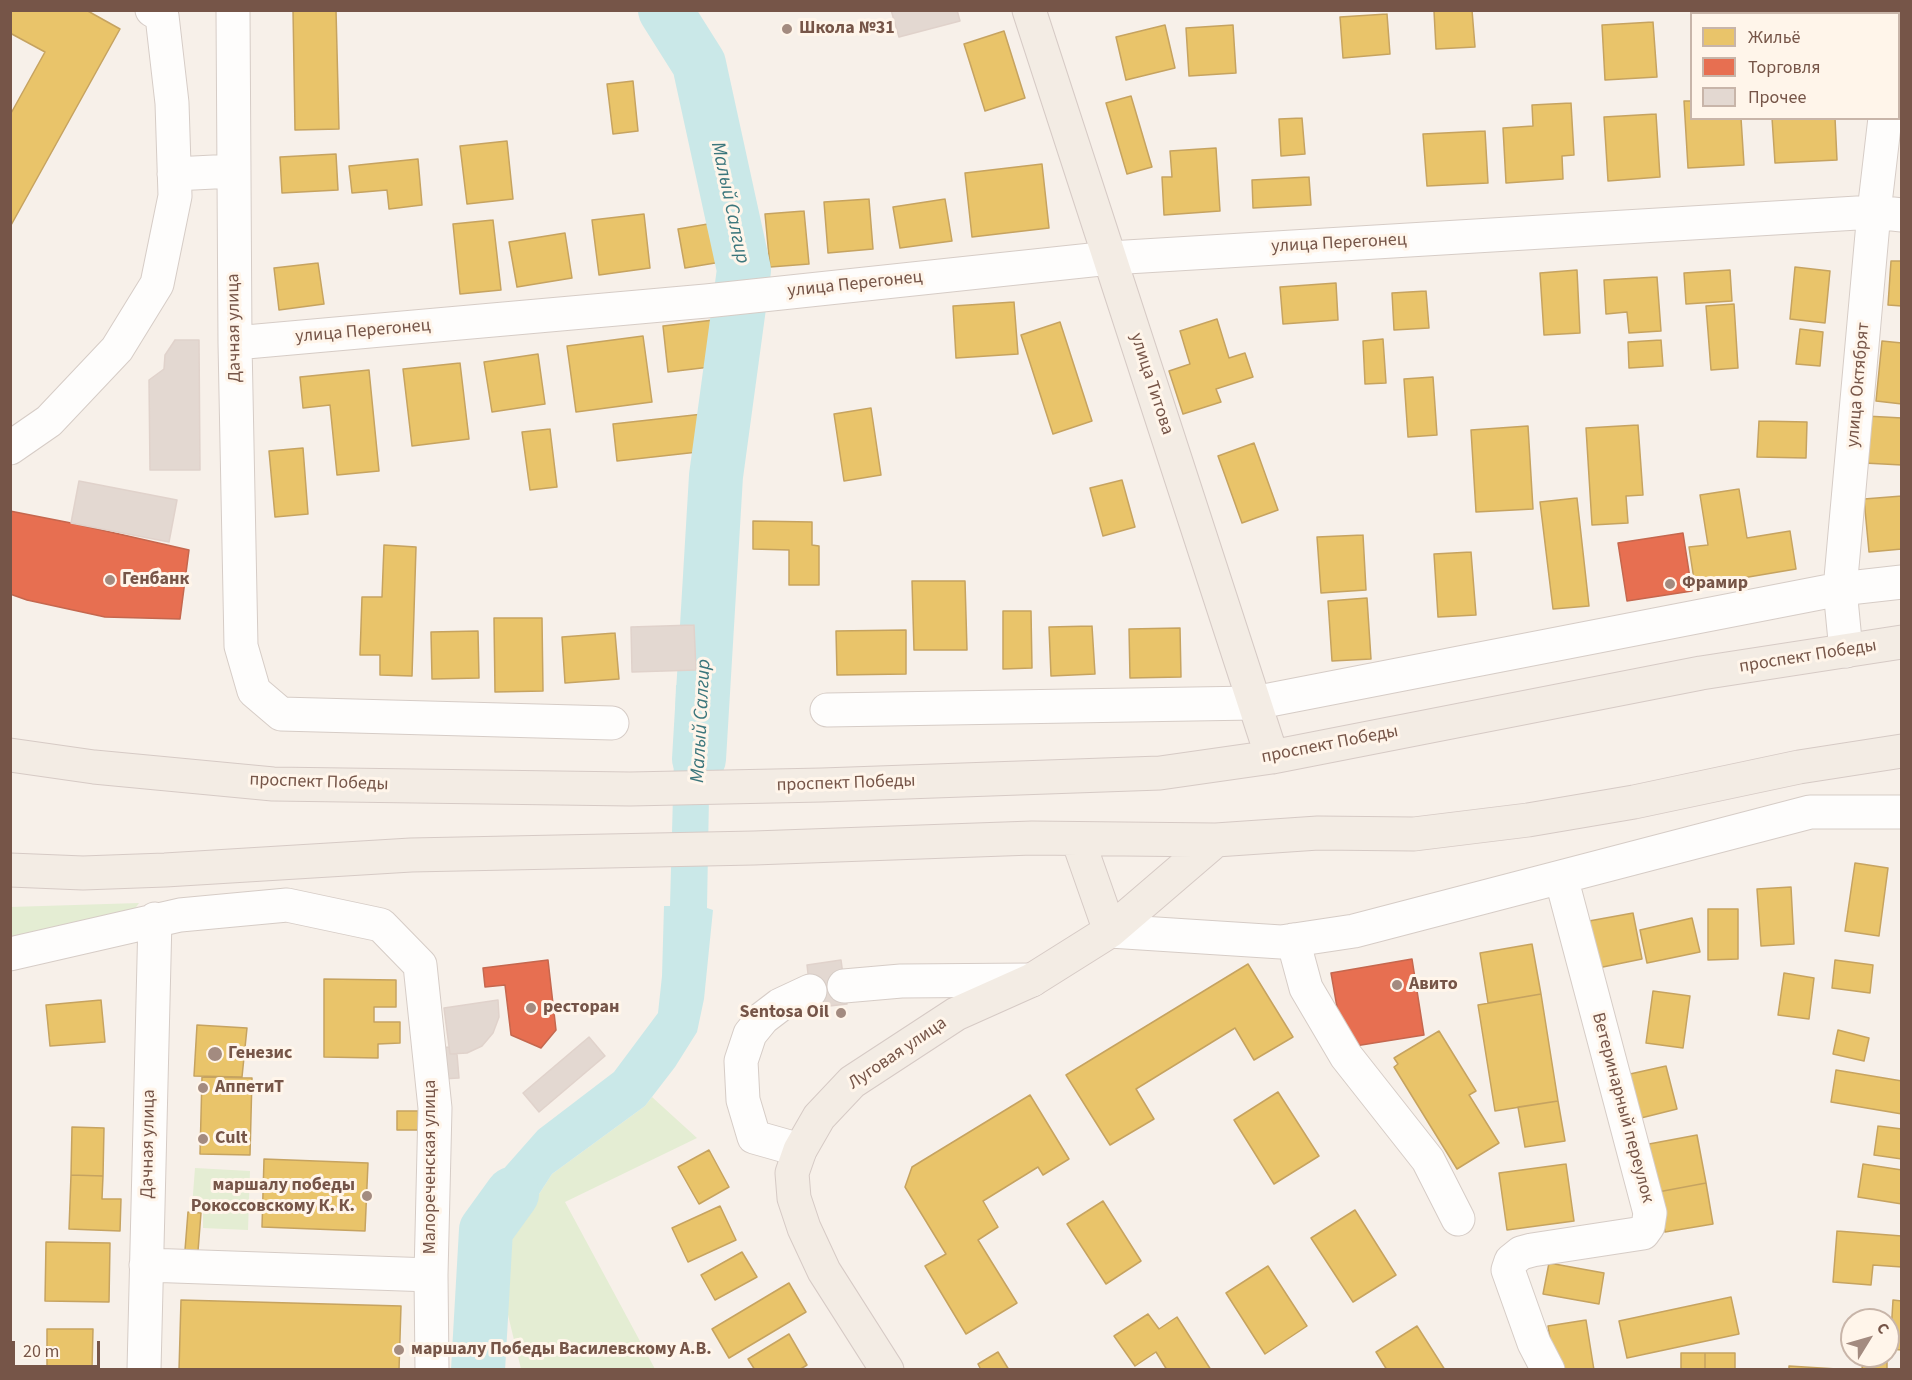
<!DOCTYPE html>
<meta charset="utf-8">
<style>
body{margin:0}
#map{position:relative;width:1912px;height:1380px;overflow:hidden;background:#f7f0e9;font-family:"Source Sans 3",sans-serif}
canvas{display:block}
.frame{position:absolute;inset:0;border:12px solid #765548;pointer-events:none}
.legend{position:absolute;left:1690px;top:12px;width:210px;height:108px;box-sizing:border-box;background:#fff5ea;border:2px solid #c8b5a9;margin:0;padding:8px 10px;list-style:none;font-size:18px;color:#765548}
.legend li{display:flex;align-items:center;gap:12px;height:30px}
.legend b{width:30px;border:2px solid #c8b5a9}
.north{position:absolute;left:1840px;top:1308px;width:60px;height:60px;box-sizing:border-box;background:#fff5ea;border:2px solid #c8b5a9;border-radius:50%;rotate:53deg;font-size:16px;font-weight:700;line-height:24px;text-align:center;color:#765548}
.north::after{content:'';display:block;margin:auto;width:21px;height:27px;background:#a38b80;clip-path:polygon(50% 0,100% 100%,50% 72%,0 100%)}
.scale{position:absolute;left:12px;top:1341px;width:88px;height:27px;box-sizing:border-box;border:3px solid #765548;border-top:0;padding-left:8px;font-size:18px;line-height:21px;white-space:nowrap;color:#765548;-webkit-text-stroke:4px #fff5ea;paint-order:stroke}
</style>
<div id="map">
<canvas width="1912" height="1380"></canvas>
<div class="frame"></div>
<ul class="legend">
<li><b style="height:16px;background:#e9c46a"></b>Жильё</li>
<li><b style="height:16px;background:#e76f51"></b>Торговля</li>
<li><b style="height:16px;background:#e3d8d1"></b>Прочее</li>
</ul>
<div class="north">С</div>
<div class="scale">20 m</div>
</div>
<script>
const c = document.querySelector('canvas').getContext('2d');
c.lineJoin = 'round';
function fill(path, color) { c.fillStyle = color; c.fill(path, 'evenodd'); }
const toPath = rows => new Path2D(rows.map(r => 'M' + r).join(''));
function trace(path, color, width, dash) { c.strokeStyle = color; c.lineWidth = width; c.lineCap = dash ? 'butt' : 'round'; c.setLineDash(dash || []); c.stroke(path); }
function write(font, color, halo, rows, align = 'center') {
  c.font = font + ' "Source Sans 3",sans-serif'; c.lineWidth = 6; c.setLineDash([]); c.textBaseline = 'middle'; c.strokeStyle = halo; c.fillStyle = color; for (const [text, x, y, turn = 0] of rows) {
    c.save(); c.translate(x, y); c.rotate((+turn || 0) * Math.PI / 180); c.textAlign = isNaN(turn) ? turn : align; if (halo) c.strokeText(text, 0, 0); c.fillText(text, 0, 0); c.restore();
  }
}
const green = toPath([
 [139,903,127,920,11,948,10,907],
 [652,1097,697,1138,565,1202,655,1369,521,1369,496,1265,503,1250,552,1174,645,1106],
 [195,1168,250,1171,248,1230,203,1228,203,1208,192,1207]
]);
const water = toPath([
 [711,684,707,908,713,910,704,999,697,1032,675,1067,645,1106,552,1174,503,1250,496,1265,458,1253,468,1236,478,1203,500,1173,538,1130,614,1072,658,1013,662,976,664,906,670,906,676,685]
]);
const homes = toPath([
 [10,10,86,10,120,29,10,227,10,115,45,52,10,33,10,10],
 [293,10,336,10,339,129,295,130,293,10],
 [1472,10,1475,47,1436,49,1434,11,1472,10],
 [1387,14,1390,54,1343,58,1340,17,1387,14],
 [1653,22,1657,77,1605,80,1602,25,1653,22],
 [1165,25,1175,68,1126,80,1116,37,1165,25],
 [1233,25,1236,73,1189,76,1186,28,1233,25],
 [1004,31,1025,98,985,111,964,44,1004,31],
 [633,81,638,131,613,134,607,84,633,81],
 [1131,96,1152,167,1127,174,1106,103,1131,96],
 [1684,101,1692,101,1692,118,1741,118,1744,165,1688,168,1684,101],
 [1571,103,1574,155,1562,156,1563,179,1506,183,1503,128,1533,126,1532,105,1571,103],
 [1656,114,1660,177,1608,181,1604,117,1656,114],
 [1302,118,1305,154,1281,156,1279,119,1302,118],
 [1772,118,1835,118,1837,160,1775,163,1772,118],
 [1485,131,1488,183,1427,186,1423,134,1485,131],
 [507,141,513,199,467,204,460,146,507,141],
 [1216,148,1220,211,1164,215,1162,177,1172,177,1170,151,1216,148],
 [336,154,338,190,282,193,280,157,336,154],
 [418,159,422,205,389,209,387,190,352,193,349,166,418,159],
 [1042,164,1049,228,972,237,965,173,1042,164],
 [1309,177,1311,205,1253,208,1252,180,1309,177],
 [869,199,873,249,828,253,824,202,869,199],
 [945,199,952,241,900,248,893,207,945,199],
 [804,211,809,264,770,267,765,214,804,211],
 [644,214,650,268,599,275,592,220,644,214],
 [493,220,501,290,460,294,453,224,493,220],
 [726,221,733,260,685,268,678,229,726,221],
 [565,233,572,278,517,287,509,242,565,233],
 [1891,261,1902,261,1902,306,1888,305,1891,261],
 [318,263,324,304,279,310,274,268,318,263],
 [1795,267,1830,271,1825,323,1790,319,1795,267],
 [1577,270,1580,333,1544,335,1540,273,1577,270],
 [1730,270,1732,301,1686,304,1684,273,1730,270],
 [1657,277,1661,331,1629,333,1627,312,1606,314,1604,280,1657,277],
 [1336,283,1338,320,1283,324,1280,287,1336,283],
 [1426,291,1429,328,1394,330,1392,293,1426,291],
 [1014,302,1018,354,956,358,953,306,1014,302],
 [1734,304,1738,368,1711,370,1706,306,1734,304],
 [722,319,727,365,668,372,663,326,722,319],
 [1217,319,1229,358,1245,353,1253,377,1216,389,1221,402,1183,414,1169,371,1190,364,1180,331,1217,319],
 [1060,322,1092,421,1053,434,1021,335,1060,322],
 [1800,329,1823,332,1820,366,1796,364,1800,329],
 [643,336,652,402,576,412,567,346,643,336],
 [1383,339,1386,383,1365,384,1363,341,1383,339],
 [1661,340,1663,366,1629,368,1628,342,1661,340],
 [1882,341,1902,343,1902,404,1876,401,1882,341],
 [538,354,545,404,492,412,484,362,538,354],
 [460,363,469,439,412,446,403,369,460,363],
 [369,370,379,471,337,475,330,405,303,408,300,377,369,370],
 [1433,377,1437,435,1408,437,1404,379,1433,377],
 [871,408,881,475,844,481,834,414,871,408],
 [703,414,707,451,617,461,613,424,703,414],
 [1866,416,1902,418,1902,465,1864,463,1866,416],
 [1759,421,1807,422,1806,458,1757,457,1759,421],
 [1638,425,1643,495,1626,496,1628,523,1592,525,1586,428,1638,425],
 [1528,426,1533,509,1476,512,1471,430,1528,426],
 [550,429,557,487,530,490,522,432,550,429],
 [1254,443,1278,510,1242,523,1218,456,1254,443],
 [303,448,308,514,275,517,269,451,303,448],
 [1122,480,1135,527,1103,536,1090,488,1122,480],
 [1739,489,1747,538,1790,531,1796,569,1695,586,1689,547,1708,545,1700,495,1739,489],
 [1902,496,1902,549,1869,552,1864,499,1902,496],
 [1577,498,1589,606,1553,609,1540,502,1577,498],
 [753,521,812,522,812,545,819,546,819,585,789,585,789,550,753,549,753,521],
 [1363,535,1366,590,1321,593,1317,537,1363,535],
 [384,545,416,547,412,676,380,675,380,655,360,655,362,597,382,597,384,545],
 [1471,552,1476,615,1438,617,1434,554,1471,552],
 [912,581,965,581,967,650,914,650,912,581],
 [1367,598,1371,659,1332,661,1328,601,1367,598],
 [1003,611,1031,611,1032,668,1003,669,1003,611],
 [494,618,542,618,543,691,495,692,494,618],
 [1092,626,1095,674,1051,676,1049,627,1092,626],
 [1180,628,1181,677,1130,678,1129,629,1180,628],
 [906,630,906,674,837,675,836,631,906,630],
 [478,631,479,678,432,679,431,632,478,631],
 [615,633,619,679,565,683,562,637,615,633],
 [1855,863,1888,868,1879,936,1845,931,1855,863],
 [1791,887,1794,944,1761,946,1757,889,1791,887],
 [1708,909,1738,909,1738,959,1708,960,1708,909],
 [1633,913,1642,959,1598,968,1589,921,1633,913],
 [1692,918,1700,952,1647,963,1640,930,1692,918],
 [1532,944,1541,994,1488,1003,1480,953,1532,944],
 [1835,960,1873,965,1870,993,1832,988,1835,960],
 [1248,964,1293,1037,1254,1060,1235,1028,1136,1089,1154,1119,1110,1145,1066,1075,1248,964],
 [1784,973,1814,978,1809,1019,1778,1015,1784,973],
 [324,979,396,980,396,1007,374,1007,374,1022,400,1022,400,1043,378,1044,378,1058,324,1057,324,979],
 [1653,991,1690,996,1683,1048,1646,1043,1653,991],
 [1541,994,1558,1101,1495,1111,1478,1005,1541,994],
 [101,1000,105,1042,50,1046,46,1005,101,1000],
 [197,1025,247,1028,242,1077,194,1076,197,1025],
 [1838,1030,1869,1038,1864,1061,1833,1054,1838,1030],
 [1439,1031,1476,1091,1469,1095,1499,1143,1457,1169,1394,1067,1398,1064,1394,1058,1439,1031],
 [1666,1066,1677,1109,1641,1118,1630,1074,1666,1066],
 [1836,1070,1902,1081,1902,1114,1831,1102,1836,1070],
 [202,1077,252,1078,250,1155,200,1154,202,1077],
 [1278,1092,1319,1156,1274,1184,1234,1120,1278,1092],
 [1030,1095,1069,1159,1043,1175,1038,1167,983,1201,998,1227,978,1240,1017,1303,966,1334,925,1266,946,1254,905,1187,912,1167,1030,1095],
 [1558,1101,1565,1141,1525,1147,1518,1107,1558,1101],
 [397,1111,418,1111,419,1130,397,1130,397,1111],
 [1878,1126,1902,1129,1902,1159,1874,1155,1878,1126],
 [72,1127,104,1128,103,1176,71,1175,72,1127],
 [1697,1135,1706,1183,1658,1192,1649,1144,1697,1135],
 [709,1150,729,1187,699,1204,678,1167,709,1150],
 [264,1159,368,1163,365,1231,262,1227,264,1159],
 [1566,1164,1574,1221,1507,1230,1499,1173,1566,1164],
 [1863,1164,1902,1170,1902,1204,1858,1197,1863,1164],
 [71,1175,103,1176,102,1199,121,1199,120,1231,69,1229,71,1175],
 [1706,1183,1713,1224,1665,1232,1658,1192,1706,1183],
 [1103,1201,1141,1261,1106,1284,1067,1224,1103,1201],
 [720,1206,736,1240,688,1262,672,1228,720,1206],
 [1355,1210,1396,1275,1353,1302,1311,1238,1355,1210],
 [188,1212,201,1213,198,1251,185,1250,188,1212],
 [1837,1231,1902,1236,1902,1267,1873,1265,1871,1285,1833,1282,1837,1231],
 [46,1242,110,1243,109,1302,45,1301,46,1242],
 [742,1252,757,1277,715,1300,701,1275,742,1252],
 [1549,1263,1604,1273,1599,1304,1543,1294,1549,1263],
 [1268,1266,1307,1326,1265,1354,1226,1293,1268,1266],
 [789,1283,806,1312,729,1358,712,1329,789,1283],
 [1731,1297,1739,1334,1627,1358,1619,1321,1731,1297],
 [181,1300,401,1306,399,1370,179,1370,181,1300],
 [1893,1300,1902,1301,1902,1350,1890,1349,1893,1300],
 [1148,1314,1159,1329,1177,1317,1211,1370,1167,1370,1156,1352,1135,1366,1114,1336,1148,1314],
 [1586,1320,1594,1370,1555,1370,1548,1326,1586,1320],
 [1417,1326,1445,1370,1387,1370,1376,1352,1417,1326],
 [47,1329,93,1329,92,1370,47,1369,47,1329],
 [789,1334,807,1365,799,1370,755,1370,748,1359,789,1334],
 [998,1352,1009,1370,981,1370,978,1364,998,1352],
 [1681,1353,1705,1353,1705,1370,1681,1370,1681,1353],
 [1705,1353,1735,1353,1735,1370,1705,1370,1705,1353],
 [1863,1357,1887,1359,1887,1370,1862,1370,1863,1357],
 [1789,1366,1837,1369,1789,1370,1789,1366]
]);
const shops = toPath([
 [10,511,71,523,189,550,180,619,105,617,27,600,10,594,10,511],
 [1683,533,1692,591,1627,601,1618,543,1683,533],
 [1412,959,1424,1035,1355,1046,1340,1024,1331,973,1412,959],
 [548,960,556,1030,541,1048,511,1035,505,985,485,987,483,968,548,960]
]);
const river = toPath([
 [665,10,699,64,744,270,716,476,699,759],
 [478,1370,486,1230,512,1194]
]);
const building = toPath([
 [891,10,957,10,960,21,899,37,891,10],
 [175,340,199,340,200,470,150,470,149,380,164,369,165,355,175,340],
 [79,481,177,500,169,542,71,523,79,481],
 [694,625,696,670,632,672,631,627,694,625],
 [841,960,847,1004,812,1008,807,965,841,960],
 [498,1000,499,1017,493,1033,482,1046,467,1053,450,1054,444,1008,498,1000],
 [589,1037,605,1056,539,1112,523,1093,589,1037],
 [449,1047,450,1054,457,1054,459,1078,441,1079,439,1048,449,1047]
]);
const minor = toPath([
 [233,10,235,343,241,646,254,691,281,714,612,723],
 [1897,14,1897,10],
 [174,174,234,171],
 [235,343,706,301,1110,258,1874,212,1902,215],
 [10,448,49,421,117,349,157,284,175,196,172,103,162,16,152,10],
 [1846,651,1840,589,1874,212,1885,118],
 [827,710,1254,703,1840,589,1902,582],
 [1110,931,1281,942,1354,931,1810,812,1902,812],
 [1293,940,1306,988,1346,1056,1428,1160,1458,1219],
 [10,954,180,915,287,905,381,925,420,965,435,1108,431,1275,432,1370],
 [844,986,901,981,1032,980],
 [800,1150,754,1137,743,1100,741,1061,750,1034,763,1018,780,1005,810,991],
 [146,1265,431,1275],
 [144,1370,155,919],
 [1548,1370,1534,1343,1508,1270,1511,1261,1521,1253,1532,1250,1643,1233,1648,1226,1650,1213,1561,877]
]);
const major = toPath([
 [1029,10,1272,757],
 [10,755,94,767,273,784,630,789,822,785,1160,773,1272,757,1701,673,1902,642],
 [1078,840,1110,931],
 [10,870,83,873,165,870,411,855,754,848,1032,838,1216,840,1318,833,1414,834,1528,820,1634,802,1799,767,1902,751],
 [887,1370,824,1271,804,1228,794,1198,792,1173,800,1150,819,1117,852,1082,956,1014,1032,980,1110,931,1216,840]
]);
const markers = [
 [787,29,6,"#a38b80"],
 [110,580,6,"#a38b80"],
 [1670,584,6,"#a38b80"],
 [1397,985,6,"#a38b80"],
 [531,1008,6,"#a38b80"],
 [841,1013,6,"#a38b80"],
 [215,1054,8,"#a38b80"],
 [203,1088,6,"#a38b80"],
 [203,1139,6,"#a38b80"],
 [367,1196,6,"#a38b80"],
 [399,1350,6,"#a38b80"]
];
const poiNames = [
 ["Школа №31",799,29],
 ["Генбанк",122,580],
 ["Фрамир",1682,584],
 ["Авито",1409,985],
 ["ресторан",543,1008],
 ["Sentosa Oil",829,1013,"right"],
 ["Генезис",228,1054],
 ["АппетиТ",215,1088],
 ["Cult",215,1139],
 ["маршалу победы",355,1186,"right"],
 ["Рокоссовскому К. К.",355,1207,"right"],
 ["маршалу Победы Василевскому А.В.",411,1350]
];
const streetNames = [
 ["улица Перегонец",1339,244,-3],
 ["улица Перегонец",855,285,-6],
 ["Дачная улица",235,328,-91],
 ["улица Перегонец",363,332,-5],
 ["улица Титова",1151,384,72],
 ["улица Октябрят",1859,385,-85],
 ["проспект Победы",1808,657,-9],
 ["проспект Победы",1330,745,-11],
 ["проспект Победы",319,783,2],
 ["проспект Победы",846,784,-2],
 ["Луговая улица",898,1054,-34],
 ["Ветеринарный переулок",1622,1108,75],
 ["Дачная улица",149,1144,-89],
 ["Малореченская улица",431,1167,-90]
];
const waterNames = [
 ["Малый Салгир",729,203,78],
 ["Малый Салгир",702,721,-87]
];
fill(green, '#e4edd3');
fill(water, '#cae8e8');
fill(homes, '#e9c46a');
trace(homes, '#c6a360', 1.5);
fill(shops, '#e76f51');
trace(shops, '#c5674e', 1.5);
trace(river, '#cae8e8', 54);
fill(building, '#e3d8d1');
trace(building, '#e0d2cb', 1.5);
trace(minor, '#d6ccc6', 35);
trace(major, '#d6cac5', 35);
trace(minor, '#fefdfc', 33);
trace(major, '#f3ece4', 33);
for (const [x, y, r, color] of markers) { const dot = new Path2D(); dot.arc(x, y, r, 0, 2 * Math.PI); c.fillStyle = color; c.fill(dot); trace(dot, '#fff5ea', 2); }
write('bold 18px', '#765548', '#fff5ea', poiNames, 'left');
write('18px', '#765548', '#fff5ea', streetNames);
write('italic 20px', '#3b767c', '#fff5ea', waterNames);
</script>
